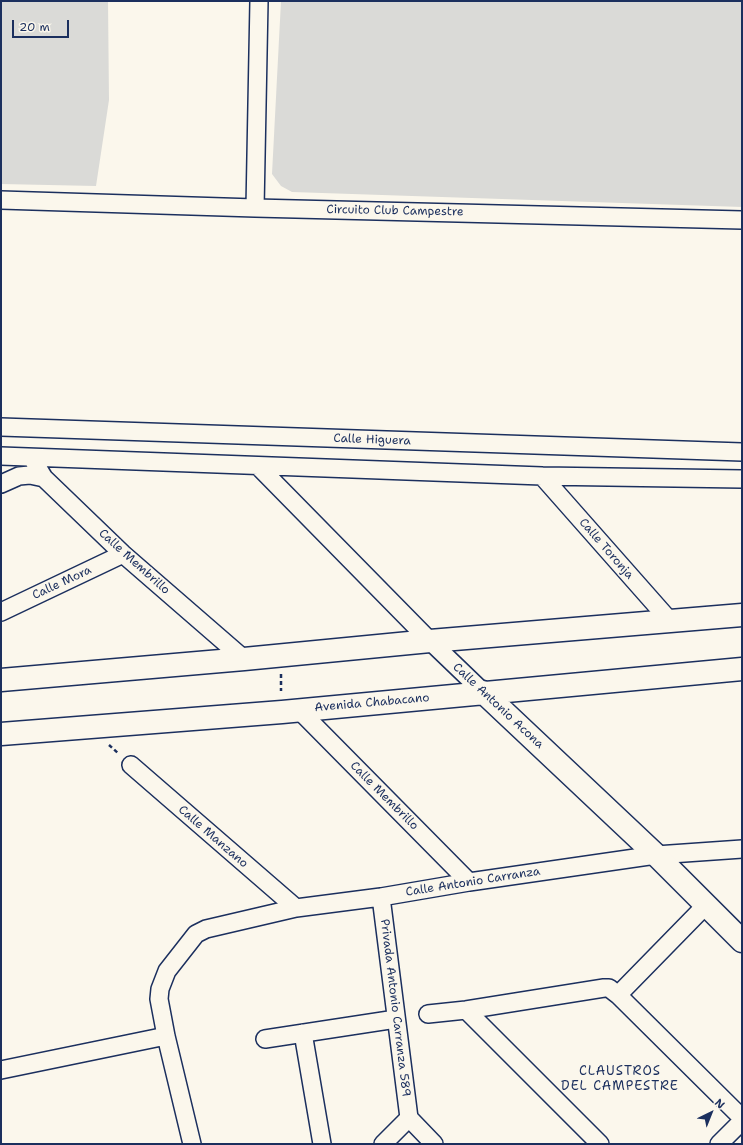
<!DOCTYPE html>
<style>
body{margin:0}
#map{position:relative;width:743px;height:1145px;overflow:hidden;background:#fbf7ec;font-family:"Shantell Sans",sans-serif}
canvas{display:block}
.frame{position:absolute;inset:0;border:2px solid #1b2f5e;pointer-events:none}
.north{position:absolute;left:691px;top:1093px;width:40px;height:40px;-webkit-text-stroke:3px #fbf7ec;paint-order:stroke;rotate:43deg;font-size:11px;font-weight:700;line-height:16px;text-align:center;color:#1b2f5e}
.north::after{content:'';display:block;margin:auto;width:14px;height:18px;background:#1b2f5e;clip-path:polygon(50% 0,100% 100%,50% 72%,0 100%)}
.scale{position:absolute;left:12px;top:20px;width:57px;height:18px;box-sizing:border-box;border:2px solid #1b2f5e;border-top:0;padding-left:5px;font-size:12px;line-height:14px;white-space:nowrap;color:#1b2f5e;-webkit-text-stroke:3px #fbf7ec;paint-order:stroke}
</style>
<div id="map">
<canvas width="743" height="1145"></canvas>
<div class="frame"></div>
<div class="north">N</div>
<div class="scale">20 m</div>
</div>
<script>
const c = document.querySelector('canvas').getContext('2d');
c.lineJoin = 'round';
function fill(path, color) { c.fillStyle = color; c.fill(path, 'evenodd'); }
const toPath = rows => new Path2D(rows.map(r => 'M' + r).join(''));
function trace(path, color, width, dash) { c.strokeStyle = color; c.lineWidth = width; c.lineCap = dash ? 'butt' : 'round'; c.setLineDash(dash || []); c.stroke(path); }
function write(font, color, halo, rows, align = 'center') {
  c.font = font + ' "Shantell Sans",sans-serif'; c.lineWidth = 3; c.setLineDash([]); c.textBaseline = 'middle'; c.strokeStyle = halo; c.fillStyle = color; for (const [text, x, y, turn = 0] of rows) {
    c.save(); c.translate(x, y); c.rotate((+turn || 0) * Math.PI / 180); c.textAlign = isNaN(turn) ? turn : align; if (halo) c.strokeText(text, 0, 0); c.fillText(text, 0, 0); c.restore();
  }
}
const green = toPath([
 [1,1,108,1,109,100,96,186,1,184],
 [281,1,742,1,742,207,292,192,281,186,272,174]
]);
const path = toPath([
 [281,674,281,691],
 [109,745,119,754]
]);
const street = toPath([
 [1,200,255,208,742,220],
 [255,208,259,1],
 [1,427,742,452],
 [1,456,542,476,742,479],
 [32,458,44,478,123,554,244,659],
 [258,466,430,641,483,692],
 [542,476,670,621],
 [1,484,19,476,30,475,44,478],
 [1,612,123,554],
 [299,710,469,882],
 [131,765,296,908],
 [381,897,409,1118,434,1144],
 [618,995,706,905],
 [466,1010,600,1144],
 [428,1014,466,1010,604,988,609,988,618,995,742,1118],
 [303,1033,322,1144],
 [265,1039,396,1019],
 [1,1070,166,1036],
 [192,1144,166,1036,159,999,160,989,167,971,196,934,206,929,296,908,381,897,469,882,656,855,742,849],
 [383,1144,409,1118],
 [719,1144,742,1121]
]);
const secondary = toPath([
 [1,680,244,659,430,641,742,615],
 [483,692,656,855,742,941],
 [1,734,282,712,742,669]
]);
const streetNames = [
 ["Circuito Club Campestre",395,211,1],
 ["Calle Higuera",372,440,2],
 ["Calle Toronja",606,549,49],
 ["Calle Membrillo",134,562,42],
 ["Calle Mora",62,583,-25],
 ["Avenida Chabacano",372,703,-5],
 ["Calle Antonio Acona",498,706,43],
 ["Calle Membrillo",384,796,45],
 ["Calle Manzano",213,837,41],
 ["Calle Antonio Carranza",473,882,-9],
 ["Privada Antonio Carranza 589",395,1008,83]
];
const neighbourhoodNames = [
 ["CLAUSTROS",620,1072],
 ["DEL CAMPESTRE",620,1087]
];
fill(green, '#dadad7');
trace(street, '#1b2f5e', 20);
trace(secondary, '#1b2f5e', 25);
trace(path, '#1b2f5e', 2.5, [4, 3]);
trace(street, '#fbf7ec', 17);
trace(secondary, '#fbf7ec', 22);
write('12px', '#1b2f5e', '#fbf7ec', streetNames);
c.letterSpacing = '1px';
write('13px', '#1b2f5e', '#fbf7ec', neighbourhoodNames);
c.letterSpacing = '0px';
</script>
